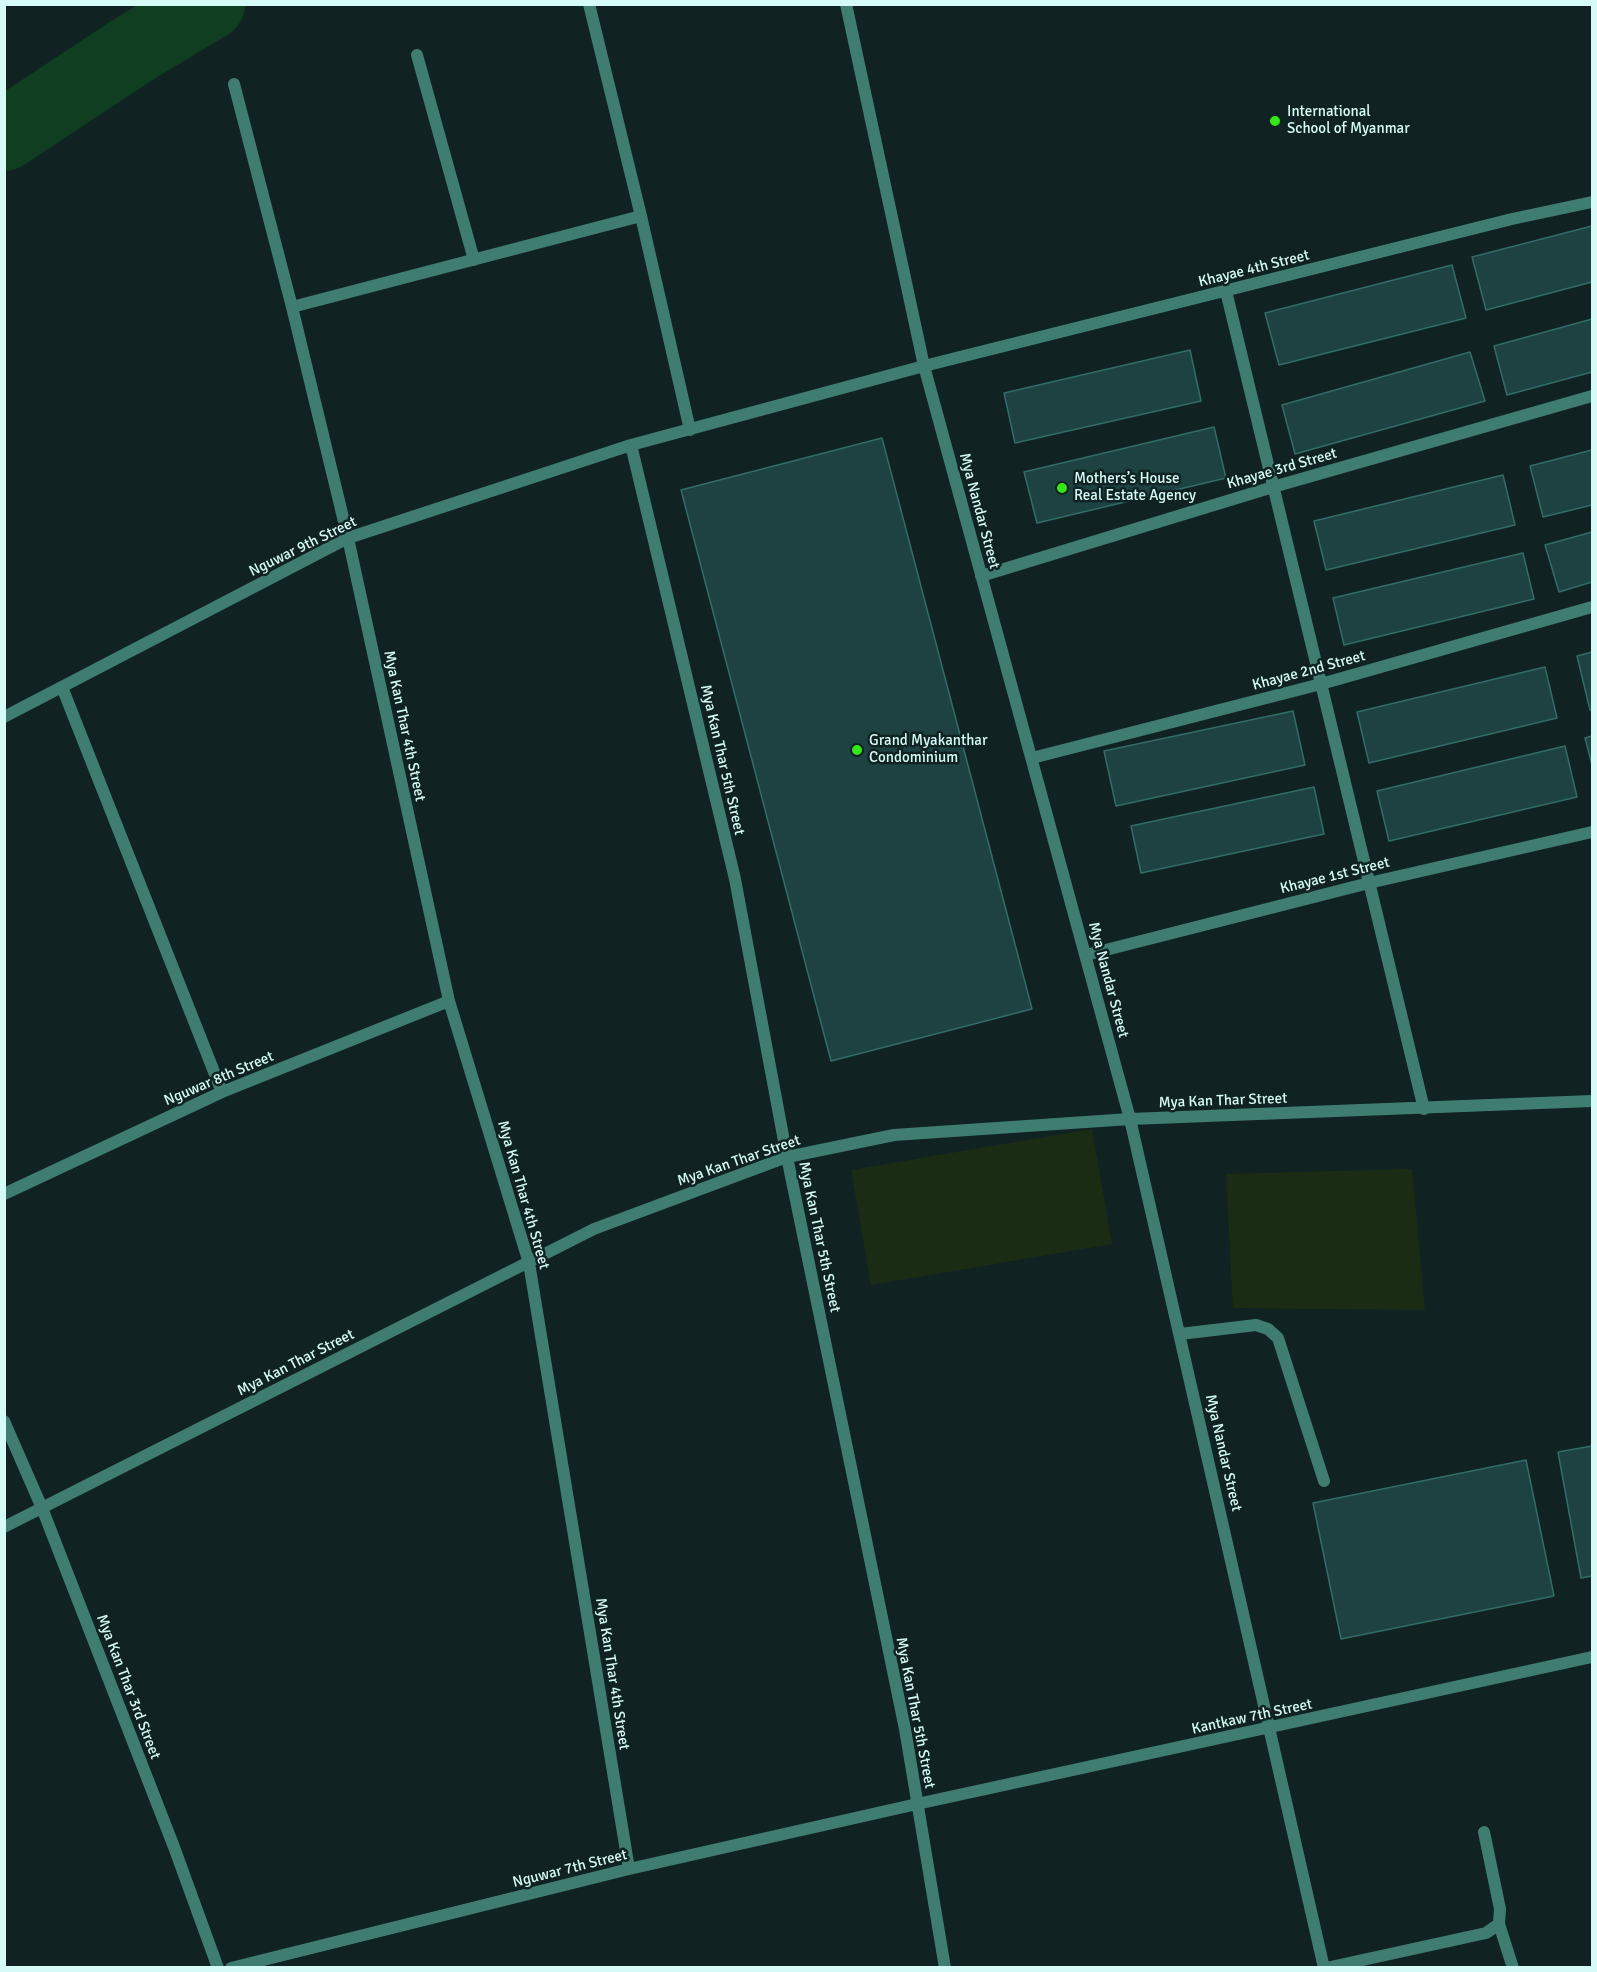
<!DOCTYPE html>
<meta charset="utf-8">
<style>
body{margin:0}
#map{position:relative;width:1597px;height:1972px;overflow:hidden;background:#102322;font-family:Signika,sans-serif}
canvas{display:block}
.frame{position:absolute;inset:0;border:6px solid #d6fbf7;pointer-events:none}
</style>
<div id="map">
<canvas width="1597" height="1972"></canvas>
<div class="frame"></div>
</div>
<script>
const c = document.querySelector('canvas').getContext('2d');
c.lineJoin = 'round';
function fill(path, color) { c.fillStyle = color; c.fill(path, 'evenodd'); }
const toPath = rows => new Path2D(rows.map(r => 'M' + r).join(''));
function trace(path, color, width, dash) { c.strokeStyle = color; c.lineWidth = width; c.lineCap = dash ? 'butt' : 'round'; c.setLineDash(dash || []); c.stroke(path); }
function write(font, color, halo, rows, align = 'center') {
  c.font = font + ' Signika,sans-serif'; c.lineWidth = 5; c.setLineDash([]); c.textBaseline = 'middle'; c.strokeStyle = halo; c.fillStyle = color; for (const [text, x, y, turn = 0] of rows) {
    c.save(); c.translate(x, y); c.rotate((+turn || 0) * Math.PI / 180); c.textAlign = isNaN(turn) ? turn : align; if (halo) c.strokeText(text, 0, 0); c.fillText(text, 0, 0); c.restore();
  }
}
const green = toPath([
 [1092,1129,1112,1244,871,1285,851,1170],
 [1412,1169,1425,1310,1233,1308,1226,1174]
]);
const river = toPath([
 [4,135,131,51,209,4]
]);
const building = toPath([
 [1592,226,1592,282,1486,310,1472,257,1592,226],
 [1452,265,1466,318,1279,365,1265,313,1452,265],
 [1592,319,1592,372,1507,395,1494,346,1592,319],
 [1190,350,1201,401,1015,443,1004,393,1190,350],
 [1470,352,1485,401,1295,454,1282,405,1470,352],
 [1214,427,1226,478,1037,523,1024,472,1214,427],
 [882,438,1032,1009,831,1061,681,490,882,438],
 [1592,450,1592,505,1543,517,1530,466,1592,450],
 [1503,475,1515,525,1326,570,1314,521,1503,475],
 [1592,532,1592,582,1559,592,1545,545,1592,532],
 [1523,553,1534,599,1344,645,1333,598,1523,553],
 [1592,652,1592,710,1590,710,1577,656,1592,652],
 [1545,667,1557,718,1369,763,1357,712,1545,667],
 [1293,711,1305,765,1116,806,1104,751,1293,711],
 [1592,736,1592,765,1585,738,1592,736],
 [1565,746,1577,797,1389,841,1377,791,1565,746],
 [1314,787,1324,834,1141,873,1131,826,1314,787],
 [1592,1446,1592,1576,1581,1578,1558,1452,1592,1446],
 [1526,1460,1554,1596,1341,1639,1313,1503,1526,1460]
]);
const lane = toPath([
 [1180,1334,1256,1325,1268,1329,1278,1338,1324,1481],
 [1499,1924,1513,1968],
 [1326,1968,1486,1933,1499,1924,1500,1909,1484,1832]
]);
const street = toPath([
 [589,4,641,216,690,430],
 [846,4,924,366,1130,1119,1324,1968],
 [417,55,474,260],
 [234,84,292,307,348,538,449,1001,529,1263,629,1869],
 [1226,291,1424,1109],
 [292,307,641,216],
 [631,445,735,879,787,1157,905,1729,945,1968],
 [981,576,1273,487,1592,396],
 [62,687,222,1092],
 [4,717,348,538,631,445,924,366,1512,219,1592,202],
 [1032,758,1321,684,1592,607],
 [1086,955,1369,883,1592,832],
 [4,1194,222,1092,449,1001],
 [4,1421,42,1508,174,1847,218,1968],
 [4,1527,594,1229,787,1157,894,1135,1130,1119,1592,1101],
 [231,1968,629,1869,917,1804,1592,1657]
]);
const markers = [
 [1275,121,6,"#33e816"],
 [1062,488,6,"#33e816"],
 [857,750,6,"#33e816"]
];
const poiNames = [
 ["International",1287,112],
 ["School of Myanmar",1287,129],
 ["Mothers’s House",1074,479],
 ["Real Estate Agency",1074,496],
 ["Grand Myakanthar",869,741],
 ["Condominium",869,758]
];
const streetNames = [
 ["Khayae 4th Street",1254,269,-14],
 ["Khayae 3rd Street",1282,469,-16],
 ["Mya Nandar Street",979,511,75],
 ["Nguwar 9th Street",303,547,-26],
 ["Khayae 2nd Street",1309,671,-15],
 ["Mya Kan Thar 4th Street",404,726,78],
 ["Mya Kan Thar 5th Street",722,760,77],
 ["Khayae 1st Street",1335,876,-14],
 ["Mya Nandar Street",1108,980,75],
 ["Nguwar 8th Street",219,1079,-23],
 ["Mya Kan Thar Street",1223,1101,-2],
 ["Mya Kan Thar Street",739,1161,-19],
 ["Mya Kan Thar 4th Street",523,1195,74],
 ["Mya Kan Thar 5th Street",819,1237,78],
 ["Mya Kan Thar Street",296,1363,-27],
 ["Mya Nandar Street",1223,1453,77],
 ["Mya Kan Thar 4th Street",612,1674,81],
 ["Mya Kan Thar 3rd Street",128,1687,69],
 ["Mya Kan Thar 5th Street",915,1713,79],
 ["Kantkaw 7th Street",1252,1717,-12],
 ["Nguwar 7th Street",570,1869,-14]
];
fill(green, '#1b2c14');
trace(river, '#0f3e21', 72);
fill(building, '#1e4241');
trace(building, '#326c69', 1.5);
trace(lane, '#407d71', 12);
trace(street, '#407d71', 12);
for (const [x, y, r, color] of markers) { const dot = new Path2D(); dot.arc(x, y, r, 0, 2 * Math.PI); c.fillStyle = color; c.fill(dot); trace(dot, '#102322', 2); }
write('15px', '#d6fbf7', '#102322', poiNames, 'left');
write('15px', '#d6fbf7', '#102322', streetNames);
</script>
